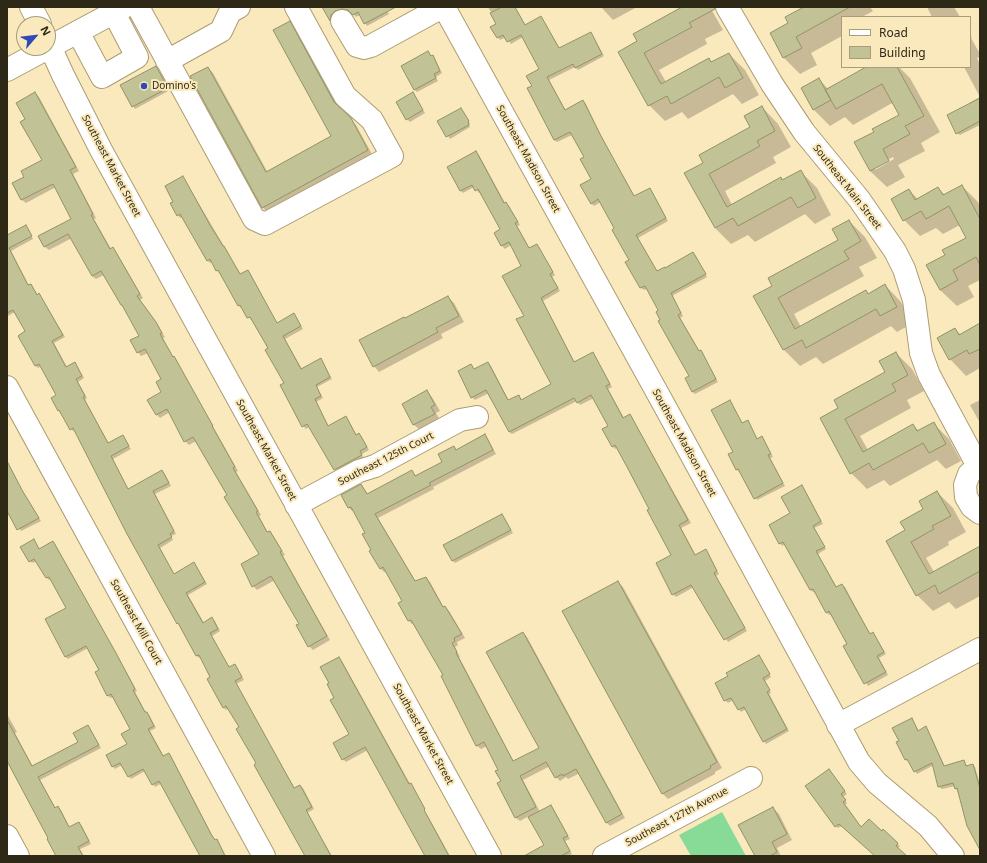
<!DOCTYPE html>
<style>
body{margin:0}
#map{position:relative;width:987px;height:863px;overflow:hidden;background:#fae9bc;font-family:"Noto Sans",sans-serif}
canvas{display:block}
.frame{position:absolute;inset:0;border:8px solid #2e2816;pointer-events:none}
.legend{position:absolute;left:841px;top:16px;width:130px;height:52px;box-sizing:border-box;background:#fae9bc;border:1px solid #a89c7a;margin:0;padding:5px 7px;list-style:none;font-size:12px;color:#2e2816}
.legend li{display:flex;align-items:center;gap:8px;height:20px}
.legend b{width:20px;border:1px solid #a89c7a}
.north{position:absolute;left:16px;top:16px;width:40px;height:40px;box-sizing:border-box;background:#fae9bc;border:1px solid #a89c7a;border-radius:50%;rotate:62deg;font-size:11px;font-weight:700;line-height:16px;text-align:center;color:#2e2816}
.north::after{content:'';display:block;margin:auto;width:14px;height:18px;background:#3049ba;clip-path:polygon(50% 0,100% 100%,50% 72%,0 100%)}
</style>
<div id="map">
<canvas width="987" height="863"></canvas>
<div class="frame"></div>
<ul class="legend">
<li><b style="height:5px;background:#fff"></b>Road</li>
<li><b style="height:11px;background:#c1c295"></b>Building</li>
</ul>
<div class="north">N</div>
</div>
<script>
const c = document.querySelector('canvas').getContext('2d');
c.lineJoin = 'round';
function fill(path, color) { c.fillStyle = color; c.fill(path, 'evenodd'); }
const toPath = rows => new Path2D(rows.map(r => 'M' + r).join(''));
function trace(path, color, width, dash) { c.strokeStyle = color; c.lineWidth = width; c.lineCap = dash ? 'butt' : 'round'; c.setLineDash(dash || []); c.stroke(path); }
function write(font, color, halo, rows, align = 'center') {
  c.font = font + ' "Noto Sans",sans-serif'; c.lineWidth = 4; c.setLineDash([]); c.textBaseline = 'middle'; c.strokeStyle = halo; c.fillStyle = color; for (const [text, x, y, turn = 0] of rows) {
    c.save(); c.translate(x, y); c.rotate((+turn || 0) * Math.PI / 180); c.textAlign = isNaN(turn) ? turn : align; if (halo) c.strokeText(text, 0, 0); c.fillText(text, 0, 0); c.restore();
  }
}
const green = toPath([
 [722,812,746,856,691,856,679,835]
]);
const shadow = toPath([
 [323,7,390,7,386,9,389,14,367,26,360,15,356,17,352,12,345,11,338,13,332,22],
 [488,7,515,7,526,26,541,17,560,49,591,33,593,36,604,56,578,70,575,67,549,80,566,111,583,101,586,104,603,140,635,197,650,189,652,192,668,221,638,238,657,272,665,269,693,254,696,256,707,277,672,296,683,316,680,318,700,352,701,351,703,354,718,382,695,394,692,391,690,376,662,320,660,311,647,289,644,290,641,288,627,262,630,260,616,229,601,202,594,206,591,203,592,179,585,157,572,135,557,142,554,140,528,89,533,86,541,70,523,37,511,44,506,37,500,40,492,27,498,24],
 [601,7,637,7,613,20],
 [682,7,710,7,723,30,705,39,707,44,659,70,666,82,709,59,712,63,729,54,745,70,759,95,742,104,733,94,688,119,682,112,665,121,649,105,639,42],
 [806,7,870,7,873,11,862,17,842,17,842,36,811,53,817,65,800,74,784,58,771,33,789,23],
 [927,7,954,7,960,17,932,17],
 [289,22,295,28,339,108,356,125,373,156,269,213,263,208,192,77,208,68,213,73,268,173,333,137],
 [970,34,972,38,971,38,980,54,980,57,977,58,980,65,980,125,960,135,957,133,970,104,969,103,980,97,964,67,970,67],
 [428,52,435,59,442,73,436,77,438,81,417,92,415,90],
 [155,67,170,90,135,109,121,86],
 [869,67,899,67,910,78,940,132,921,143,925,151,898,165,905,177,887,187,870,171,875,132,900,115,894,102,853,125,845,117,830,126,814,110,819,79,828,89],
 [893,157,894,159,875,170,875,167],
 [35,93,39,97,79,171,73,174,96,218,94,219,111,249,113,249,116,252,143,298,140,300,159,327,165,337,163,338,173,357,177,361,215,430,238,471,236,472,261,515,259,516,268,533,270,532,273,536,285,555,283,556,330,640,313,650,309,646,300,624,275,580,257,590,253,586,260,555,229,495,196,441,189,445,185,441,170,412,160,418,156,414,163,392,162,380,148,353,141,356,138,352,140,336,104,275,96,279,92,276,72,238,49,250,45,247,40,237,73,219,56,187,26,203,22,200,13,184,25,177,43,161,26,119],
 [413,94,425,113,410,122,407,119],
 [762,107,778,124,791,147,773,157,776,163,725,191,732,205,780,178,783,181,800,171,817,188,831,215,815,224,805,214,755,242,748,235,731,244,715,228,686,173,704,163,751,127],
 [463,111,470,124,469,125,470,127,450,139,439,122],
 [476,152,479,155,505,203,509,206,520,225,517,226,530,249,537,245,539,248,555,275,552,277,560,291,543,301,575,363,592,353,595,356,612,387,608,389,624,418,629,415,632,418,691,523,681,528,696,556,705,551,708,553,719,574,716,576,747,631,728,642,694,587,676,597,673,594,672,556,650,509,617,448,615,449,612,446,610,426,594,398,580,405,577,401,512,434,509,432,489,393,475,400,472,397,471,365,475,370,488,363,491,366,509,401,518,396,522,400,552,385,525,316,522,266,511,245,505,249,502,246,495,233,501,230,481,192,479,193,474,187,463,193,461,191],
 [183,177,241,275,250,273,277,324,294,314,296,317,303,329,285,339,302,369,323,362,332,379,317,387,323,398,316,402,329,427,346,418,348,420,357,436,359,434,362,437,369,450,362,454,363,458,338,472,310,426,306,429,303,426,285,384,253,319,251,320,242,307,241,308,239,306,221,272,219,273,217,270,212,261,210,263,207,260,182,217,180,218,178,215,172,204,175,202],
 [962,186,978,202,980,207,980,280,968,286,974,297,957,306,940,290,946,255,967,238,960,225,943,234,936,228,920,236,904,220,909,190,918,199,938,188,945,195],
 [849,221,865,237,877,258,859,267,864,276,794,314,801,327,865,291,869,294,885,285,901,302,913,323,897,332,891,326,823,364,816,357,800,366,784,350,755,297,773,286,839,240],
 [26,226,33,239,11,251,29,286,31,285,38,295,39,295,41,297,65,337,54,343,67,367,75,363,77,366,84,378,78,382,87,398,85,400,109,444,123,437,131,449,113,459,128,489,162,472,165,474,171,486,155,494,176,534,171,536,173,540,160,548,174,575,196,566,207,584,188,595,204,623,212,619,215,621,220,631,212,636,229,668,235,665,244,680,236,684,295,789,300,786,303,788,314,809,307,813,332,856,306,856,240,728,229,708,226,710,223,707,212,677,201,657,199,658,197,656,178,623,75,430,73,431,71,429,58,410,58,396,42,366,38,368,36,366,19,336,27,332,15,312,8,316,7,315,7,236],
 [448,297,454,303,464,322,441,334,443,338,379,372,374,366,406,319],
 [980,324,980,368,966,376,950,359,955,329,961,335],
 [896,353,912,369,924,391,907,400,911,408,860,436,868,450,913,425,919,431,933,423,949,439,961,461,946,469,937,460,890,486,884,480,867,489,851,473,840,408,887,372],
 [427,392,432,397,440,411,436,413,440,420,420,430,414,425,403,404],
 [980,400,980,423,970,405],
 [730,401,743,424,748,422,758,440,762,438,764,440,773,457,770,458,785,486,757,500,741,472,740,472,737,470,729,455,735,452],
 [485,436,488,439,496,454,433,487,434,489,378,518,416,582,426,578,430,582,444,608,445,607,449,611,465,638,457,642,458,645,455,647,460,657,459,657,514,762,540,748,523,633,527,637,625,818,610,826,606,822,580,773,568,779,566,777,560,781,556,777,550,766,523,780,540,812,553,808,570,839,565,841,572,854,568,856,536,856,545,846,529,816,520,821,516,818,498,784,502,782,499,770,487,746,481,749,477,746,444,676,414,623,412,624,409,621,403,601,387,571,384,572,381,569,366,533,354,511,352,511,349,508,361,485,368,494,412,471,416,476,443,462,453,447,457,450],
 [7,461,24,494,41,521,21,531,7,509],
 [804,489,823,524,814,528,826,549,818,554,837,588,842,585,845,587,870,634,875,636,886,654,879,658,888,675,868,686,844,647,849,644,832,613,829,615,827,613,815,591,813,592,811,590,785,544,782,546,780,543,791,513],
 [937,492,953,508,966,532,948,542,949,545,926,558,934,572,980,547,980,596,956,609,949,602,933,611,917,595,906,531,925,510],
 [502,516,513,533,455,563,453,561,445,546],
 [33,540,40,550,53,542,55,544,118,657,137,691,135,692,146,713,149,715,156,728,150,731,164,757,169,754,171,756,213,837,219,843,226,856,201,856,162,783,155,787,145,771,131,779,122,765,115,769,113,766,128,744,132,729,114,697,111,698,108,696,96,673,100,671,88,648,68,659,66,657,68,608,51,579,49,580,47,578,37,561,32,563,30,561],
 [618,582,623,587,722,768,715,772,715,774,668,799,663,794],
 [759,656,771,677,765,681,771,693,769,694,789,731,766,744,746,709,741,712,733,700,728,703,725,700,729,676],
 [339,658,342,661,450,856,426,856,368,750,346,762,343,759,351,735,330,683],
 [7,714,17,732,15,733,33,767,79,743,88,726,101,748,40,780,56,809,58,808,61,810,70,828,79,823,82,826,91,844,80,849,84,856,57,856,50,839,7,759],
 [912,719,919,731,926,728,928,730,945,767,964,762,967,767,973,765,975,767,980,784,980,843,955,786,942,789,939,787,934,765,917,774,909,762,906,760,897,743,900,742],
 [831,772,847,794,843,797,847,803,845,805,862,828,882,832,883,831,900,846,897,849,903,856,876,856,842,826,838,828,836,826],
 [773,808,779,814,792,840,777,848,781,856,756,856]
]);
const building = toPath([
 [322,7,396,7,364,24,358,12,353,15,348,10,342,9,335,11,331,15,330,21,322,7],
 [502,7,515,7,525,25,541,16,559,48,591,32,602,54,575,68,573,64,547,77,565,110,583,100,601,136,634,196,650,188,666,218,636,235,657,271,665,267,665,268,693,252,706,274,671,293,681,313,678,315,699,351,701,350,716,379,692,392,685,378,689,376,658,321,660,320,656,312,658,310,645,286,640,288,625,262,629,260,612,230,614,228,598,199,591,204,580,185,591,179,580,159,584,157,570,132,554,140,527,88,532,86,526,76,539,69,521,35,507,42,503,35,497,38,490,27,496,24,490,13,502,7],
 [682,7,715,7,715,9,689,23,692,27,644,53,661,84,709,58,711,62,729,53,743,78,725,88,719,77,671,104,667,96,648,106,618,52,637,41,633,34,682,7],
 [804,7,850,7,796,37,802,48,783,58,770,33,788,23,785,17,804,7],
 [290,21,334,102,351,118,368,150,262,208,190,76,208,67,266,172,331,136,273,30,290,21],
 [428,51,431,56,433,55,440,71,434,74,436,78,414,90,401,66,428,51],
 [156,66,168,88,132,107,120,85,156,66],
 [866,67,897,67,924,116,905,126,910,134,883,149,889,161,870,171,854,142,874,132,872,129,899,115,882,84,836,109,825,90,866,67],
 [819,78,831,100,813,110,801,88,819,78],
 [35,92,76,167,70,170,93,214,91,215,110,249,113,247,140,294,137,296,156,322,162,333,160,334,173,357,174,356,213,426,212,426,235,467,233,468,258,511,256,512,267,532,270,531,282,551,280,552,327,636,308,647,296,625,299,624,271,576,252,587,241,564,259,554,224,497,227,495,193,437,184,442,167,409,156,415,147,400,161,392,156,382,161,379,145,349,137,353,130,340,139,336,122,305,121,305,101,271,92,276,68,234,44,247,38,236,71,219,53,184,21,200,12,183,24,177,21,171,42,160,20,122,25,119,16,103,35,92],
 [413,92,423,110,406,120,396,102,413,92],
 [980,98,980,121,956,134,947,115,980,98],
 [762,106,775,131,757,141,760,146,709,174,727,207,781,177,782,180,801,170,816,198,798,208,791,197,738,226,733,218,715,228,684,173,703,163,699,155,750,127,744,116,762,106],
 [461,108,469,121,468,122,469,125,446,137,437,121,461,108],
 [476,151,504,203,506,202,518,222,515,223,529,248,537,244,553,272,550,274,558,288,541,298,574,362,593,352,610,384,606,386,623,418,630,414,688,520,679,525,695,555,706,549,717,571,714,573,745,628,724,640,691,585,672,595,656,563,671,555,647,510,649,509,626,465,615,445,612,447,602,429,608,426,591,395,577,403,574,398,509,432,486,390,471,398,458,371,471,364,474,369,488,362,508,400,519,395,521,400,551,384,516,319,524,316,502,276,521,266,509,242,501,246,494,233,500,229,478,189,475,191,472,185,460,191,447,167,476,151],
 [183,176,210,225,223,246,224,246,240,274,248,270,277,323,294,313,301,326,283,336,301,369,321,358,330,377,316,385,321,396,315,399,328,426,346,416,356,435,359,433,367,447,360,451,362,455,334,470,307,424,302,427,280,385,284,383,265,350,268,348,250,317,247,318,240,305,238,306,218,270,216,271,210,259,207,261,180,214,177,216,170,203,173,202,165,186,183,176],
 [962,185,980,219,980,265,976,257,953,270,958,280,940,290,926,265,945,255,942,250,966,238,949,206,926,219,921,211,903,221,891,199,909,189,915,200,938,187,943,195,962,185],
 [849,220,861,241,844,251,849,259,778,298,795,329,866,290,868,294,885,284,897,307,880,316,876,309,806,348,802,340,783,350,753,296,772,286,768,278,838,240,832,229,849,220],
 [26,225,32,236,9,248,28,285,31,284,37,295,39,293,63,335,52,341,66,367,75,362,82,376,76,379,85,396,83,397,108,443,123,435,129,446,111,456,128,489,162,470,169,483,153,491,174,531,170,534,172,537,158,545,174,574,194,562,205,582,186,593,203,623,212,617,218,629,210,633,229,667,235,664,242,677,235,681,294,788,300,785,312,807,306,810,331,856,305,856,254,765,256,763,236,729,239,727,226,706,223,708,207,679,210,677,199,655,196,656,178,623,177,624,127,534,73,428,70,430,59,410,58,411,51,398,56,395,39,364,35,366,18,336,25,331,13,310,7,313,7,235,26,225],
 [448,296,459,316,436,328,438,332,373,367,359,340,404,317,405,318,448,296],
 [980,323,980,349,969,354,967,350,949,360,937,338,955,328,959,335,980,323],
 [896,352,908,375,892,384,896,391,845,419,863,452,913,424,917,431,934,422,946,444,929,453,923,443,873,470,869,463,850,474,820,418,838,408,834,400,885,372,879,361,896,352],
 [427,390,435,405,431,407,435,414,413,425,402,404,427,390],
 [730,400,742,423,748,420,757,439,762,436,771,454,768,455,783,483,754,499,738,469,736,470,728,454,733,452,711,410,730,400],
 [485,434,493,450,429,483,431,485,375,514,415,581,426,577,443,607,445,606,462,634,454,638,455,641,452,643,457,652,456,653,513,761,539,748,486,652,523,632,622,814,606,823,576,769,563,776,562,774,555,778,546,762,520,776,536,807,515,818,497,783,501,781,495,771,498,770,484,742,476,746,441,676,443,675,411,620,408,621,398,603,402,601,383,567,380,569,369,551,371,550,362,534,365,533,351,507,348,508,341,495,361,484,367,494,412,470,415,476,442,462,438,454,454,446,456,450,485,434],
 [7,461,22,490,39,518,17,530,7,511,7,461],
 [802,485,821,521,813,526,825,547,816,551,836,587,842,584,870,634,873,632,884,652,877,656,886,672,864,684,843,646,847,644,829,611,826,613,813,589,810,590,783,542,779,544,769,525,790,513,781,497,802,485],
 [937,491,951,516,932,526,934,529,911,542,929,574,980,546,980,571,939,594,935,585,916,596,886,541,905,530,900,522,923,509,919,501,937,491],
 [502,514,511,530,452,561,443,545,502,514],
 [34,539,39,549,53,541,116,653,135,689,133,690,145,712,147,712,154,726,148,729,163,756,169,753,211,834,215,840,217,839,225,856,200,856,159,781,152,785,143,769,128,777,120,763,112,767,106,755,127,744,121,734,130,729,111,694,107,696,95,672,99,670,86,646,65,657,45,619,66,608,49,577,46,578,34,559,29,562,20,547,34,539],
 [618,581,717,762,710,766,711,768,662,794,562,611,618,581],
 [759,655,770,674,763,678,770,690,767,692,787,729,763,742,744,707,738,710,731,698,724,701,715,683,728,676,726,673,759,655],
 [339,657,409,784,411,783,425,809,424,810,449,856,425,856,365,747,342,760,333,743,349,734,330,700,334,698,327,684,329,683,320,667,339,657],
 [912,718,918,731,926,726,944,766,964,760,966,766,973,764,980,788,980,850,967,826,957,788,955,789,953,783,938,787,932,763,914,772,907,759,905,760,896,742,899,741,892,728,912,718],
 [7,720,32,766,78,742,73,733,88,725,99,745,38,777,55,808,58,806,69,827,79,822,89,841,78,847,83,856,56,856,47,839,48,838,7,761,7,720],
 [829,769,845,791,841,794,846,800,843,802,861,827,869,819,882,831,883,829,898,843,896,846,907,856,875,856,839,824,835,827,805,786,829,769],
 [551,805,568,836,563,838,570,851,561,856,524,856,544,845,528,817,551,805],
 [773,807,787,834,772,842,777,852,770,856,755,856,738,825,773,807]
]);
const minor = toPath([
 [31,7,40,24],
 [138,7,254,219,265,224,392,156,372,120,345,96,296,7],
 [444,7,663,403,859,762,877,783,928,826,953,856],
 [727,7,772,84,804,132,859,199,895,251,904,269,914,300,921,353,929,375,978,466],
 [342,21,357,46,364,48,371,46,442,7],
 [78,32,102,77,137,57,114,13],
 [48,42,63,75,101,150,490,856],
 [167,61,221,31,230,12,239,7],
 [7,387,264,856],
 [980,465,969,474,965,485,966,497,972,507,980,513],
 [296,505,359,471,375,466,460,420,477,417],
 [838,725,980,649],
 [7,836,18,856],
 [604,856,751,778]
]);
const major = toPath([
 [7,70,124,7]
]);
const markers = [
 [144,86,4,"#3049ba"]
];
const poiNames = [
 ["Domino's",152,86]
];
const streetNames = [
 ["Southeast Madison Street",528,159,61],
 ["Southeast Market Street",111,166,62],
 ["Southeast Main Street",847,187,52],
 ["Southeast Madison Street",684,443,61],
 ["Southeast Market Street",266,450,61],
 ["Southeast 125th Court",386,459,-27],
 ["Southeast Mill Court",136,622,61],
 ["Southeast Market Street",423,734,61],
 ["Southeast 127th Avenue",677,817,-28]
];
fill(green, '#87db96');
fill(shadow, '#0003');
fill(building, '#c1c295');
trace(building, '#929267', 1);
trace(minor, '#ac9c71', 24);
trace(major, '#ac9c71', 24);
trace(minor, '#fff', 22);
trace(major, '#fff', 22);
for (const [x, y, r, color] of markers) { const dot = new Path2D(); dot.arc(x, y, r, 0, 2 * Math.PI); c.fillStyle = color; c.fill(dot); trace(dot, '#fae9bc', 1.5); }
write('10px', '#2e2816', '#fae9bc', poiNames, 'left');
write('10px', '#2e2816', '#fae9bc', streetNames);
</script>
